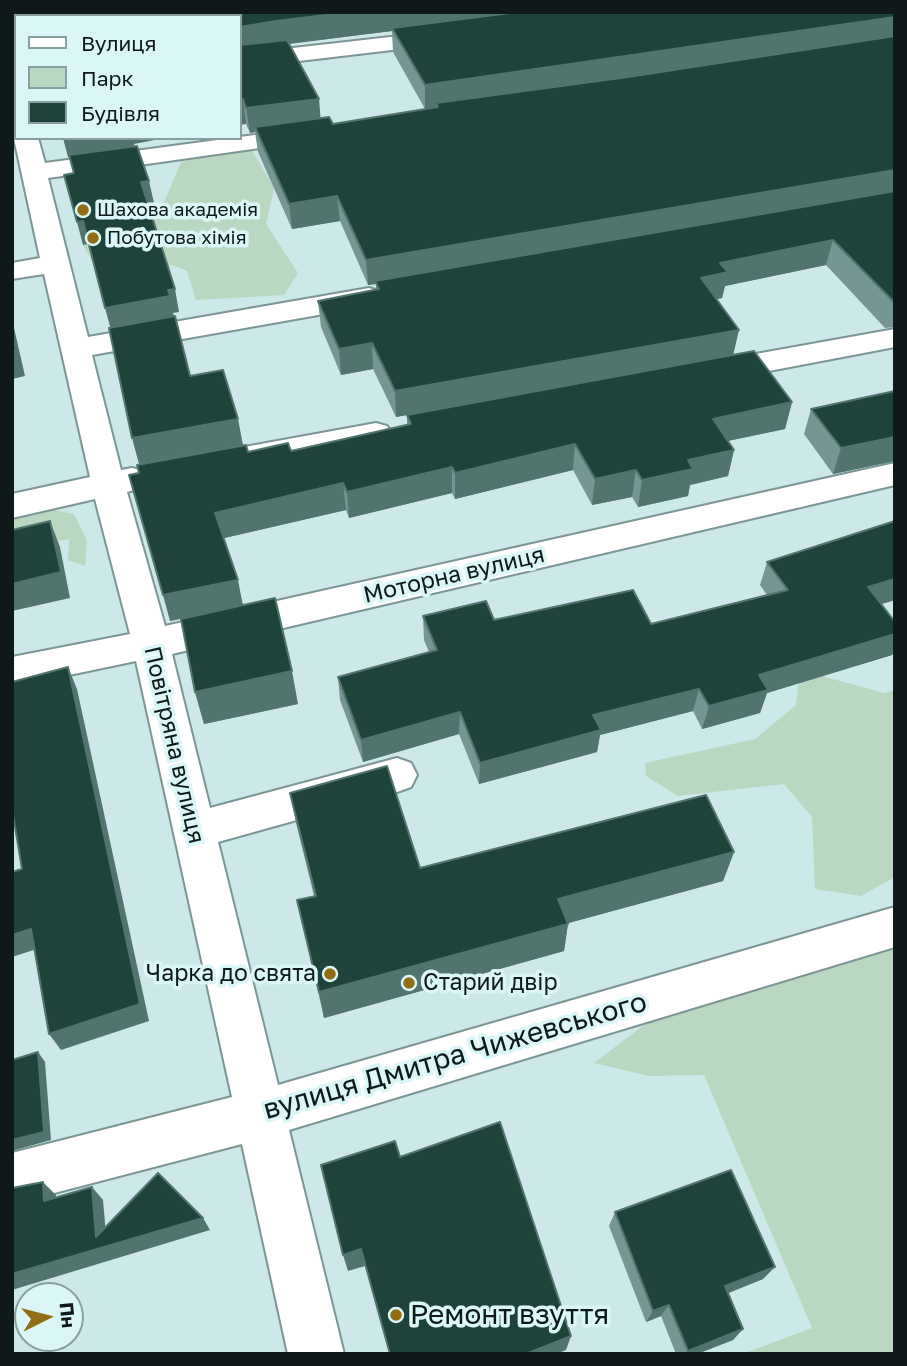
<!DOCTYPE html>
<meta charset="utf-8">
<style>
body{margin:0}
#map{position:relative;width:907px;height:1366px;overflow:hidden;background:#cde8e9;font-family:"Golos Text",sans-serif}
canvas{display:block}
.frame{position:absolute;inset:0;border:14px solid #0f1919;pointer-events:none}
.legend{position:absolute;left:14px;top:14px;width:228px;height:126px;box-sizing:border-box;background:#daf6f6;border:2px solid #899e9e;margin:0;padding:9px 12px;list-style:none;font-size:21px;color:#0f1919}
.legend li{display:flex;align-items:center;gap:14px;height:35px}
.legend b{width:35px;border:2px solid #899e9e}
.north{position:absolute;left:14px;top:1282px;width:70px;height:70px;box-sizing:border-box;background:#daf6f6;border:2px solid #899e9e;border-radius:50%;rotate:84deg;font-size:19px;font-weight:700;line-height:28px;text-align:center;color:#0f1919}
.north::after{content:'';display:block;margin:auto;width:24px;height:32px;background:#916e14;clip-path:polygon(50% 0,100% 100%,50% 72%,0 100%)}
</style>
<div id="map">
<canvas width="907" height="1366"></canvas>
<div class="frame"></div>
<ul class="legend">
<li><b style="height:9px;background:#fff"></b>Вулиця</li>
<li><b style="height:19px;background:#bad7c1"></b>Парк</li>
<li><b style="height:19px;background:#1d433a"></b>Будівля</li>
</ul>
<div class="north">Пн</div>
</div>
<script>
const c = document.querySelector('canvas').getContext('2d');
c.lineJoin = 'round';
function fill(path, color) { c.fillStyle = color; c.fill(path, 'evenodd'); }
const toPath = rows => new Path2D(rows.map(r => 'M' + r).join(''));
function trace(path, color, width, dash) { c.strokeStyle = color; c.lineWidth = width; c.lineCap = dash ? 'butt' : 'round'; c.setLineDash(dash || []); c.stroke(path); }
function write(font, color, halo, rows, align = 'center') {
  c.font = font + ' "Golos Text",sans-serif'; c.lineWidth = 7; c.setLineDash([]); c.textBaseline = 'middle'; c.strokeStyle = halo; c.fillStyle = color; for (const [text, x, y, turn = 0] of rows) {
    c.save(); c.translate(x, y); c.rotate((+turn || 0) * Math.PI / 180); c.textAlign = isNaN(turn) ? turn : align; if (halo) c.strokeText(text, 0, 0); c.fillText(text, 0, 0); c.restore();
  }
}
const green = toPath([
 [243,147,251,149,272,184,274,189,266,224,298,273,284,295,196,300,187,271,172,265,107,277,99,273,83,245,129,245,165,200,181,162],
 [45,508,74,514,87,540,85,566,68,560,69,539,12,549,12,520],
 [800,670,884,693,895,690,895,877,861,896,815,889,812,817,784,784,678,796,646,776,645,763,755,739,796,705],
 [895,927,895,1354,742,1354,812,1328,704,1075,649,1076,594,1063,682,996]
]);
const minor = toPath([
 [37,12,59,12,58,16,36,16,37,12],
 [16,30,16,44,12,45,12,31,16,30],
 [443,31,451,33,454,38,451,43,240,68,240,54,443,31],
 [307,128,316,130,319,135,316,140,48,178,88,337,369,288,379,291,383,297,379,303,369,306,92,355,121,470,132,468,144,471,149,479,144,487,127,492,165,626,895,463,895,485,172,654,210,808,397,758,411,763,417,775,411,787,397,792,218,842,278,1085,895,907,895,947,289,1130,344,1354,288,1354,242,1144,12,1204,12,1153,232,1097,136,661,12,687,12,657,130,634,95,499,12,518,12,494,90,477,44,274,12,279,12,263,40,258,14,138,16,135,16,138,38,138,45,163,307,128],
 [895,329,895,347,711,382,700,379,696,372,700,365,711,362,895,329],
 [376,423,387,426,392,434,387,442,239,470,227,467,223,459,227,451,239,448,376,423]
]);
const wall = toPath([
 [95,12,895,12,895,327,885,328,826,265,725,286,722,298,716,299,733,355,792,402,785,429,728,441,734,450,728,476,690,485,688,496,638,507,632,497,592,505,573,470,455,499,452,493,349,518,346,510,224,538,243,605,298,704,204,724,195,692,213,612,170,621,248,452,291,451,407,425,407,415,396,417,373,369,341,375,321,327,318,301,376,290,376,284,368,285,340,221,292,229,258,152,255,132,250,133,246,124],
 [392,31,393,52,425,109,333,124,320,118,289,44],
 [895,391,895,461,833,474,804,434,811,409],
 [895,521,895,600,881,604,895,622,895,649,892,655,767,693,760,713,702,729,693,711,600,735,597,752,479,784,459,734,363,762,340,700,338,677,429,652,424,640,423,616,651,624,767,595,760,585,767,562],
 [290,793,420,868,734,852,723,881,568,923,564,951,324,1018,297,900,314,896,296,823],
 [615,1212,763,1279,728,1293,743,1329,733,1340,697,1354,676,1354,661,1316,646,1322,609,1226]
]);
const shadedWall = toPath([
 [351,12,554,12,392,28,392,31,279,45,240,52,240,27,276,21],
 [895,17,895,40,438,107,436,103,436,108,425,109,425,85],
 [243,99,246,124,240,125,240,100],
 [319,99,321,123,255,127,255,132,250,133,246,108],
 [63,138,165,138,134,144,135,148,68,157],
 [895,170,895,194,375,281,376,284,368,285,366,260],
 [149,181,154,203,146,204,141,182],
 [337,196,340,221,292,229,289,204],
 [83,221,89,244,83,245,77,222],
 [833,240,826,265,725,286,722,298,696,304,701,278,720,263],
 [175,289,179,312,173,313,175,319,111,330,105,308],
 [12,319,25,376,12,379],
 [739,330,733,356,396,417,395,391],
 [372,343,373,369,341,375,339,349],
 [792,402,785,429,708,445,713,419],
 [238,419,243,445,139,464,132,438],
 [895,437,895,461,833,474,841,448],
 [575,444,573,470,455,499,455,473],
 [734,450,728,476,690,485,688,496,638,507,642,480,688,460],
 [452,467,452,493,349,518,347,492],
 [636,470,632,497,592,505,595,479],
 [343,483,346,510,220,539,215,513],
 [50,521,60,547,70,598,12,611,12,584],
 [895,579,895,600,858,611,868,587],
 [238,580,243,606,170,621,163,595],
 [895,634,895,649,892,655,767,693,760,713,702,729,709,706,759,675],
 [68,667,77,689,149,1021,61,1050,49,1034],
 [292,671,298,704,204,724,195,692],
 [699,689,693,711,600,735,597,752,479,784,480,763,593,715],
 [460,712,459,734,363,762,361,740],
 [734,852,723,881,554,927,558,899],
 [568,924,564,951,324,1018,319,992],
 [31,929,43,947,12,957,12,935],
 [38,1052,45,1062,51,1140,12,1151,12,1140],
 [43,1182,56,1195,57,1214,44,1201],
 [92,1187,103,1200,107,1246,203,1218,210,1230,12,1290,12,1274,96,1237],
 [361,1249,365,1266,348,1271,343,1255],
 [775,1267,763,1279,716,1298,725,1286],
 [669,1305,661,1316,646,1322,653,1311],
 [743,1329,733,1340,697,1354,685,1354,688,1351],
 [571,1336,566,1350,556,1354,526,1354]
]);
const building = toPath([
 [95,12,351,12,276,21,240,27,240,16,56,16,95,12],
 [518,12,895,12,895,17,425,85,392,28,518,12],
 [895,36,895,170,366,260,337,196,289,204,255,127,329,117,333,124,438,107,436,103,628,77,895,36],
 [287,40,319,99,246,108,243,99,240,100,240,45,287,40],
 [137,146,149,181,141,182,175,289,168,290,170,296,105,308,83,221,77,222,64,175,74,173,69,155,137,146],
 [895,191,895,302,894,302,833,240,720,263,728,272,701,278,739,330,395,391,372,343,339,349,318,301,379,289,375,281,895,191],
 [175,316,190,376,223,370,238,419,132,438,109,328,175,316],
 [12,332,16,350,12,351,12,332],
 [754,351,792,402,713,419,734,450,688,460,693,469,642,480,636,470,595,479,575,444,455,473,452,467,347,492,343,483,215,513,238,580,163,595,129,475,139,473,137,465,246,445,248,452,288,443,291,451,411,424,407,415,754,351],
 [895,391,895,437,841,448,811,409,895,391],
 [50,521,61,572,12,584,12,530,50,521],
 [895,521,895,579,868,587,895,622,895,634,759,675,768,690,709,706,699,689,593,715,601,730,480,763,460,712,361,740,338,677,437,650,423,616,486,601,494,620,633,590,651,624,788,590,767,562,895,521],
 [275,598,292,671,195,692,181,619,275,598],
 [68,667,140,1004,49,1034,31,929,12,935,12,872,22,869,12,808,12,682,68,667],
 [387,766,420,868,706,795,734,852,558,899,568,924,319,992,297,900,316,896,290,793,387,766],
 [38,1052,44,1132,12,1140,12,1060,38,1052],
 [500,1122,571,1336,526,1354,390,1354,361,1249,343,1255,321,1165,395,1141,400,1157,500,1122],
 [731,1170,775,1267,725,1286,743,1329,688,1351,669,1305,653,1311,615,1212,731,1170],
 [158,1173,203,1218,12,1274,12,1188,43,1182,44,1201,92,1187,96,1237,158,1173]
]);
const markers = [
 [83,210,7,"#916e14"],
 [93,238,7,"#916e14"],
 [330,974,7,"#916e14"],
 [409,983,7,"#916e14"],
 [396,1315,7,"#916e14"]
];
const farPoinames = [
 ["Шахова академія",97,210],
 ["Побутова хімія",107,238]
];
const streetNames = [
 ["Моторна вулиця",454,575,-13],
 ["Повітряна вулиця",174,745,77]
];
const poiNames = [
 ["Чарка до свята",316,974],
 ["Старий двір",423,983,"left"]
];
const nearStreetnames = [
 ["вулиця Дмитра Чижевського",455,1056,-16]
];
const nearPoinames = [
 ["Ремонт взуття",410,1315]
];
fill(green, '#bad7c1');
trace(minor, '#7c9595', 4);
fill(minor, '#fff');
fill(wall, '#759692');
fill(shadedWall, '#52746e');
fill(building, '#1d433a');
trace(building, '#52746e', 2);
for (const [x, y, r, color] of markers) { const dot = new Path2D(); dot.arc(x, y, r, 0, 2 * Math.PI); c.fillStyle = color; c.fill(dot); trace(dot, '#daf6f6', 2.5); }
write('19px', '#0f1919', '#daf6f6', farPoinames, 'left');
write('23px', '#0f1919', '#daf6f6', streetNames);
write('23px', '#0f1919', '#daf6f6', poiNames, 'right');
write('28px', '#0f1919', '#daf6f6', nearStreetnames);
write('28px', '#0f1919', '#daf6f6', nearPoinames, 'left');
</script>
